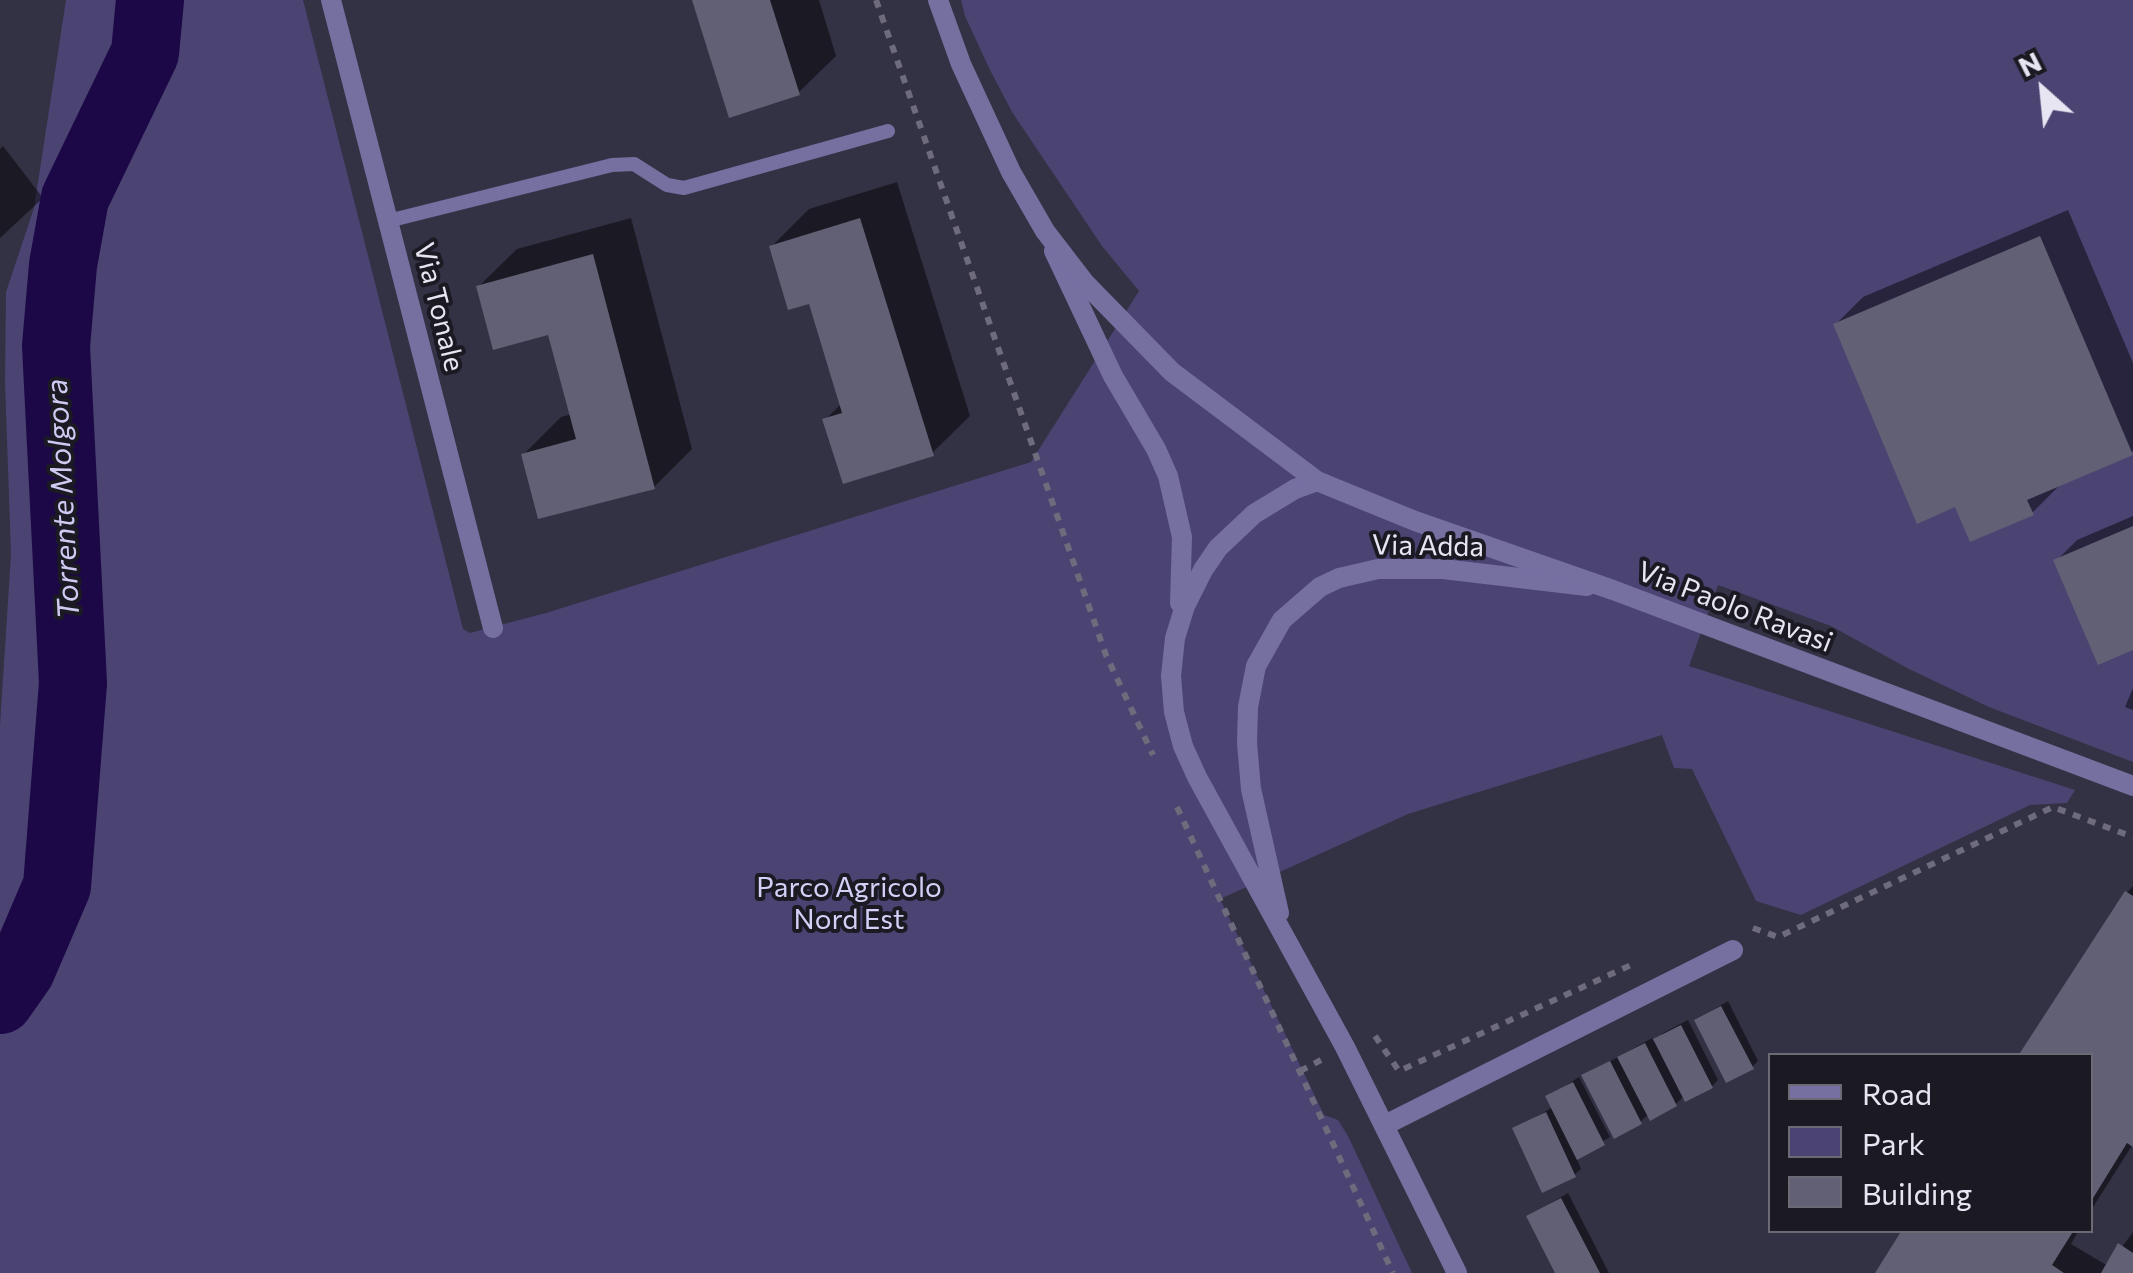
<!DOCTYPE html>
<style>
body{margin:0}
#map{position:relative;width:2133px;height:1273px;overflow:hidden;background:#333144;font-family:Commissioner,sans-serif}
canvas{display:block}
.legend{position:absolute;left:1768px;top:1053px;width:325px;height:180px;box-sizing:border-box;background:#1b1a23;border:2px solid #6c6b75;margin:0;padding:12px 18px;list-style:none;font-size:30px;color:#e6e5f1}
.legend li{display:flex;align-items:center;gap:20px;height:50px}
.legend b{width:50px;border:2px solid #6c6b75}
.north{position:absolute;left:1993px;top:40px;width:100px;height:100px;-webkit-text-stroke:8px #1b1a23;paint-order:stroke;rotate:333deg;font-size:28px;font-weight:700;line-height:40px;text-align:center;color:#e6e5f1}
.north::after{content:'';display:block;margin:auto;width:35px;height:45px;background:#e6e5f1;clip-path:polygon(50% 0,100% 100%,50% 72%,0 100%)}
</style>
<div id="map">
<canvas width="2133" height="1273"></canvas>
<ul class="legend">
<li><b style="height:12px;background:#7670a1"></b>Road</li>
<li><b style="height:28px;background:#4b4473"></b>Park</li>
<li><b style="height:28px;background:#626075"></b>Building</li>
</ul>
<div class="north">N</div>
</div>
<script>
const c = document.querySelector('canvas').getContext('2d');
c.lineJoin = 'round';
function fill(path, color) { c.fillStyle = color; c.fill(path, 'evenodd'); }
const toPath = rows => new Path2D(rows.map(r => 'M' + r).join(''));
function trace(path, color, width, dash) { c.strokeStyle = color; c.lineWidth = width; c.lineCap = dash ? 'butt' : 'round'; c.setLineDash(dash || []); c.stroke(path); }
function write(font, color, halo, rows, align = 'center') {
  c.font = font + ' Commissioner,sans-serif'; c.lineWidth = 8; c.setLineDash([]); c.textBaseline = 'middle'; c.strokeStyle = halo; c.fillStyle = color; for (const [text, x, y, turn = 0] of rows) {
    c.save(); c.translate(x, y); c.rotate((+turn || 0) * Math.PI / 180); c.textAlign = isNaN(turn) ? turn : align; if (halo) c.strokeText(text, 0, 0); c.fillText(text, 0, 0); c.restore();
  }
}
const green = toPath([
 [66,0,303,0,463,629,470,633,546,613,1031,462,1139,291,1102,246,1012,112,990,70,965,16,961,0,2133,0,2133,762,1989,707,1909,669,1831,626,1718,585,1689,666,2075,790,2067,803,2030,805,1801,915,1756,901,1692,769,1674,768,1662,735,1408,814,1220,899,1324,1115,1338,1120,1348,1136,1412,1273,0,1273,0,726,11,554,5,382,6,292,34,208]
]);
const shadow = toPath([
 [695,0,819,0,836,56,798,93],
 [3,146,43,198,0,238,0,149],
 [897,182,970,416,932,453,825,420,842,403,810,301,771,247,809,209],
 [2068,210,2133,363,2133,451,2060,485,2032,513,1956,504,1836,324,1863,297],
 [631,218,692,449,654,487,523,455,561,417,572,414,550,332,479,286,517,249],
 [2133,516,2133,648,2056,561,2077,540],
 [2133,688,2133,710,2125,707],
 [2133,886,2133,1144,2090,1212,2090,1056,2127,893],
 [1728,1001,1758,1061,1752,1067,1697,1020],
 [1688,1020,1718,1080,1712,1086,1685,1095,1676,1104,1649,1114,1640,1122,1584,1076,1652,1038,1654,1042,1663,1033],
 [1579,1077,1610,1137,1576,1157,1581,1169,1574,1175,1515,1129,1553,1107,1548,1097],
 [1568,1193,1609,1273,1558,1273,1529,1216],
 [1905,1230,2079,1230,2071,1244,2108,1266,2133,1232,2133,1273,1878,1273]
]);
const river = toPath([
 [0,1000,21,970,57,886,73,683,56,346,63,265,75,198,145,53,150,0]
]);
const building = toPath([
 [692,0,770,0,800,95,729,118],
 [860,218,934,456,843,484,822,419,842,413,809,304,788,310,769,246],
 [2040,236,2133,455,2027,500,2034,515,1970,542,1955,507,1917,524,1833,324],
 [593,254,655,489,538,519,521,454,576,439,548,335,493,350,476,286],
 [2133,526,2133,650,2098,665,2053,560],
 [2125,891,2133,896,2133,1147,2127,1143,2090,1203,2090,1056,2018,1056],
 [1721,1006,1754,1069,1726,1083,1694,1020],
 [1681,1025,1713,1088,1685,1102,1653,1039],
 [1645,1043,1677,1106,1650,1121,1617,1057],
 [1610,1061,1642,1124,1614,1139,1581,1075],
 [1573,1082,1605,1145,1577,1160,1545,1096],
 [1546,1112,1576,1177,1542,1193,1512,1128],
 [1561,1198,1600,1273,1555,1273,1526,1216],
 [1902,1230,2074,1230,2052,1265,2064,1273,1875,1273],
 [2118,1243,2133,1253,2133,1273,2101,1273]
]);
const path = toPath([
 [876,0,1106,655,1153,755],
 [1177,807,1393,1273],
 [1753,928,1778,937,2053,807,2133,837],
 [1375,1036,1399,1071,1631,965],
 [1300,1071,1321,1060]
]);
const service = toPath([
 [388,221,612,165,634,164,667,185,684,188,888,131]
]);
const minor = toPath([
 [331,0,493,628],
 [1054,251,1113,376,1156,449,1168,476,1182,537,1180,603],
 [1317,481,1295,489,1254,514,1218,548,1203,570,1185,606,1175,638,1171,676,1174,712,1183,746,1197,777,1345,1047,1457,1273],
 [1279,913,1251,789,1247,743,1248,707,1256,666,1282,620,1320,587,1339,578,1378,569,1443,569,1587,586],
 [1385,1125,1733,950]
]);
const tertiary = toPath([
 [938,0,961,64,1011,172,1045,231,1085,283,1172,372,1317,481,1415,521,1613,590,2133,786]
]);
const streetNames = [
 ["Via Tonale",439,307,76],
 ["Via Adda",1428,546,1],
 ["Via Paolo Ravasi",1735,607,21]
];
const parkNames = [
 ["Parco Agricolo",849,888],
 ["Nord Est",849,920]
];
const waterNames = [
 ["Torrente Molgora",63,499,-93]
];
fill(green, '#4b4473');
fill(shadow, '#0007');
trace(river, '#1c0846', 68);
fill(building, '#626075');
trace(path, '#6d6b7c', 6, [8, 8]);
trace(service, '#7670a1', 14);
trace(minor, '#7670a1', 20);
trace(tertiary, '#7670a1', 20);
write('28px', '#e6e5f1', '#1b1a23', streetNames);
write('28px', '#d3d0f7', '#1b1a23', parkNames);
write('italic 30px', '#cecaf2', '#1b1a23', waterNames);
</script>
